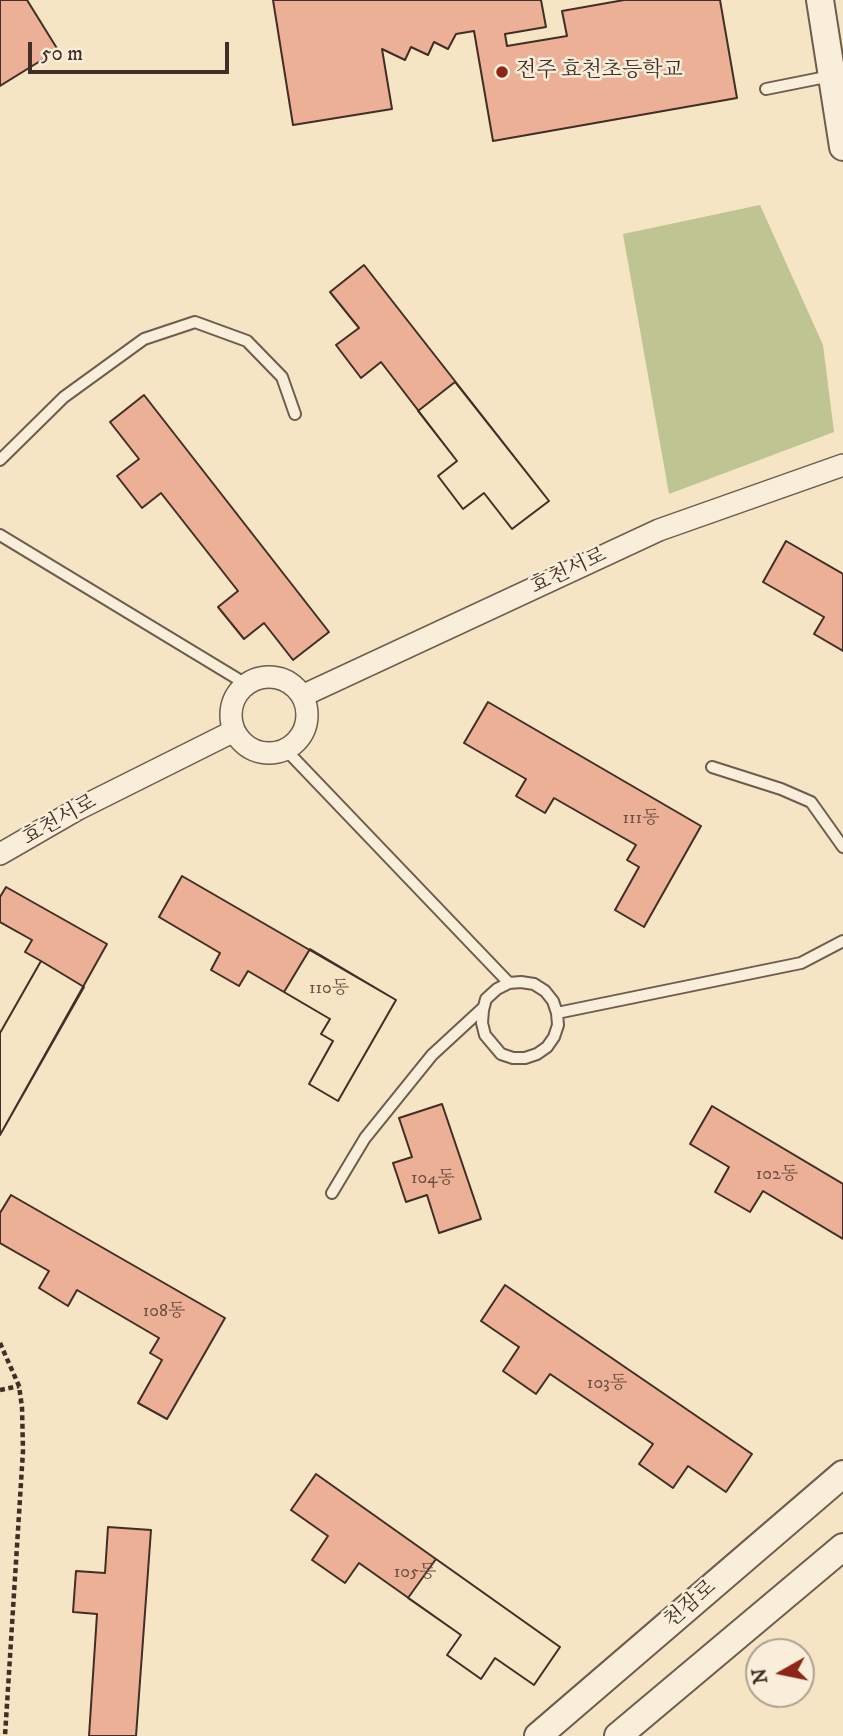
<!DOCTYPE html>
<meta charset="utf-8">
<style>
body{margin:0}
#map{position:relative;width:843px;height:1736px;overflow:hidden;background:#f5e5c4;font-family:"IM FELL DW Pica",serif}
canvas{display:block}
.north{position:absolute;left:745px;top:1638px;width:70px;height:70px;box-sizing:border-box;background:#f8eed9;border:2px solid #afa191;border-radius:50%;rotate:261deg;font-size:19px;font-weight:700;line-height:28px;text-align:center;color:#412e26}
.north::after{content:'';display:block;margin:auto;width:24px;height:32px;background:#8f2418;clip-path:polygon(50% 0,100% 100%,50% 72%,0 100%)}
.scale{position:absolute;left:28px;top:42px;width:201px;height:32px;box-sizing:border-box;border:4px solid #412e26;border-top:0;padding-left:9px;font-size:21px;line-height:24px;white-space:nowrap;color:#412e26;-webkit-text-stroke:5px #f8eed9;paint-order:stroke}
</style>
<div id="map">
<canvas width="843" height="1736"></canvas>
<div class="north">N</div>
<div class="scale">50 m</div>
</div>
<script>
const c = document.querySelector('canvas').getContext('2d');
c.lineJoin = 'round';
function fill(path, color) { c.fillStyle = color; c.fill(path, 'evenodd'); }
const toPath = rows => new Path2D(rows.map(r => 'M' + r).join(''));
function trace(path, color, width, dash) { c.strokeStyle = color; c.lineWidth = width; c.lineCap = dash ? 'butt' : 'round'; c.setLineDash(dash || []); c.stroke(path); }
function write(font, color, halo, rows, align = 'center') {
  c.font = font + ' "IM FELL DW Pica","Noto Serif KR",serif'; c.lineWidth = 5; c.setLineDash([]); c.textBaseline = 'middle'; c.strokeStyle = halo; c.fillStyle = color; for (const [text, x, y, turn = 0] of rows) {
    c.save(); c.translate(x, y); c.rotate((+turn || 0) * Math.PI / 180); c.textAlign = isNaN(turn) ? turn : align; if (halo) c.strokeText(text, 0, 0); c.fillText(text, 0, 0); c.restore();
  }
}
const green = toPath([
 [760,205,823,345,834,432,669,494,623,234]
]);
const building = toPath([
 [0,0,27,0,58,50,0,86,0,0],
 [273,0,541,0,546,27,505,34,507,46,567,36,562,11,624,0,720,0,737,98,493,141,474,31,456,34,448,49,434,42,428,55,411,47,405,60,382,49,392,109,293,125,273,0],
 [364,265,549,501,512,529,484,493,463,509,438,476,457,461,381,362,361,378,336,345,359,328,330,292,364,265],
 [455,382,549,501,512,529,484,493,463,509,438,476,457,461,418,411,455,382],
 [144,395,329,632,293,660,264,623,244,639,218,607,238,591,161,493,142,508,117,476,139,459,110,422,144,395],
 [786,541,843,574,843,651,814,634,824,617,763,582,786,541],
 [488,702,701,826,644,927,615,910,639,867,627,860,636,845,554,798,545,813,516,796,526,779,464,743,488,702],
 [182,876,396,1000,338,1101,309,1084,333,1041,321,1034,330,1019,248,971,239,986,211,970,220,953,159,917,182,876],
 [6,887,107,944,0,1135,0,1033,41,961,25,952,32,940,0,922,0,897,6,887],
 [310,949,396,1000,338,1101,309,1084,333,1041,321,1034,330,1019,284,992,310,949],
 [41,961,84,987,0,1135,0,1033,41,961],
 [442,1104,481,1219,439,1233,427,1195,406,1202,393,1163,412,1157,399,1118,442,1104],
 [712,1106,843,1184,843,1239,763,1191,750,1212,715,1192,729,1167,690,1144,712,1106],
 [11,1195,225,1318,167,1419,138,1403,162,1360,150,1353,159,1338,77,1290,68,1306,39,1288,49,1271,0,1243,0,1213,11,1195],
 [505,1285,752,1454,726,1492,688,1466,673,1488,639,1464,653,1444,550,1374,536,1394,503,1371,519,1347,481,1321,505,1285],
 [316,1474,560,1647,534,1685,495,1658,481,1679,447,1655,461,1635,359,1563,345,1583,312,1560,328,1536,291,1510,316,1474],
 [108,1527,151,1530,136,1736,89,1736,97,1614,73,1612,76,1571,105,1573,108,1527],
 [436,1559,560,1647,534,1685,495,1658,481,1679,447,1655,461,1635,408,1598,436,1559]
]);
const path = toPath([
 [0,1343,19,1386,22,1407,23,1451,5,1736],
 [0,1390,19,1386]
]);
const service = toPath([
 [766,89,831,76],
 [0,460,64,397,144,339,195,322,247,341,282,377,295,414],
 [0,535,246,684],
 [286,750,509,983],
 [712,767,781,789,811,802,843,847],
 [521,982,534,984,545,991,553,1001,557,1013,558,1025,554,1037,547,1047,537,1054,525,1058,513,1058,501,1054,485,1035,482,1023,483,1010,486,999,497,989,509,983,521,982],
 [557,1013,801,963,843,941],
 [332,1193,365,1138,432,1055,483,1008]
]);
const minor = toPath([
 '231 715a38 38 0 1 1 76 0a38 38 0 1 1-76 0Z',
 [302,696,659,530,843,465],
 [0,854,78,809,234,731]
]);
const tertiary = toPath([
 [820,0,843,147],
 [538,1736,843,1474],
 [618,1736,843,1547]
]);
const markers = [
 [502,72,7,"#8f2418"]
];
const numberNames = [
 ["111동",641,819],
 ["110동",329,989],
 ["102동",777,1175],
 ["104동",433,1179],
 ["108동",164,1312],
 ["103동",607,1384],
 ["105동",415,1573]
];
const poiNames = [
 ["전주 효천초등학교",516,72]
];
const streetNames = [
 ["효천서로",569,572,-25],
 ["효천서로",60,821,-29],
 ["천잠로",691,1605,-41]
];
fill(green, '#bec492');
fill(building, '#ebb095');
trace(building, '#412e26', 2);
trace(service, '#6e5c4e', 14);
trace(minor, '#6e5c4e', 24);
trace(tertiary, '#6e5c4e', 30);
trace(path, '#412e26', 4.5, [5, 3.5]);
trace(service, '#f8eed9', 10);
trace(minor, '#f8eed9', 21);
trace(tertiary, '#f8eed9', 26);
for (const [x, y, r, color] of markers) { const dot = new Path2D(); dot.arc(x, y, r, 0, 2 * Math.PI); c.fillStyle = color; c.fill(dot); trace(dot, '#f8eed9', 2.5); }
write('18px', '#6c4e42', null, numberNames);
write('21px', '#412e26', '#f8eed9', poiNames, 'left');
write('21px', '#412e26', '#f8eed9', streetNames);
</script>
